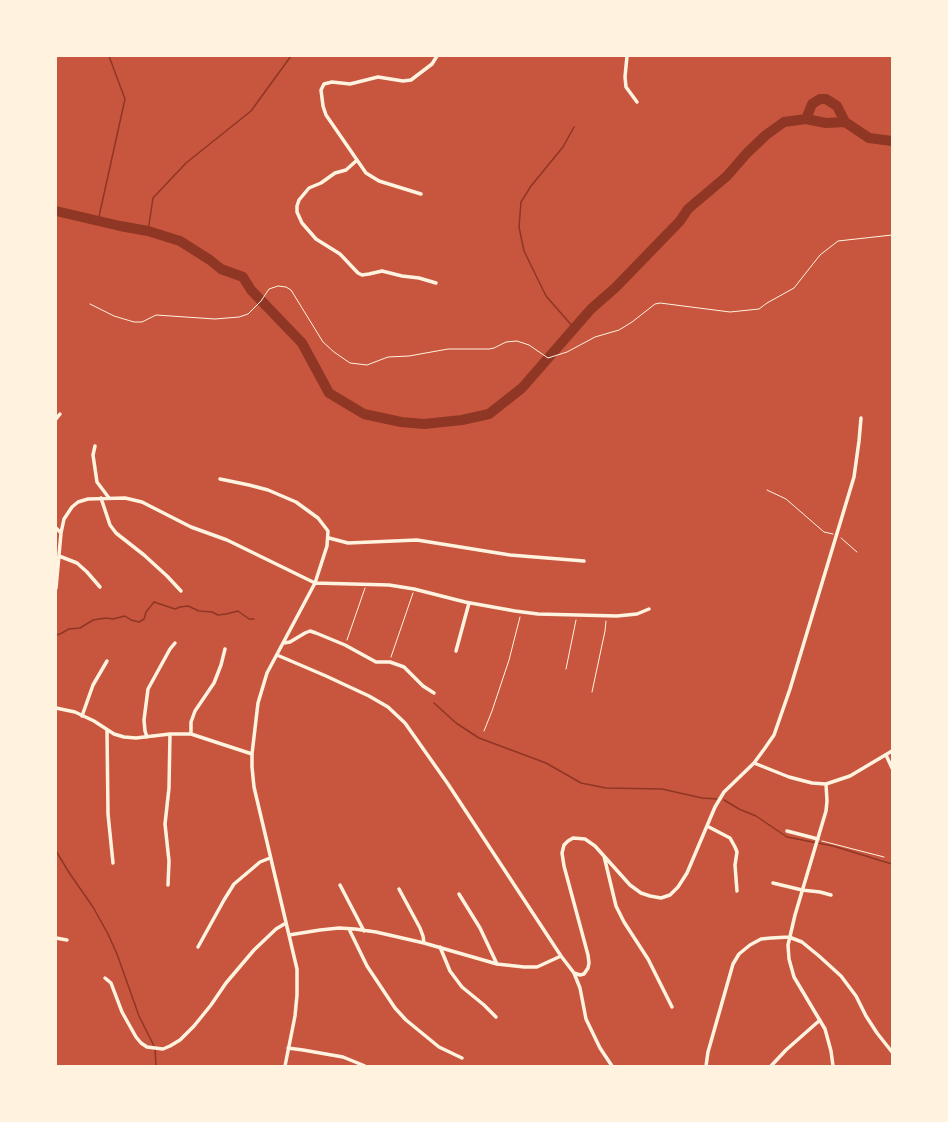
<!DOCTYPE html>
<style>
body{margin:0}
#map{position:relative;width:948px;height:1122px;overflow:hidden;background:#c8553d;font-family:Karla,sans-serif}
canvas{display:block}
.frame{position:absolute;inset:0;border:57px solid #fff3e0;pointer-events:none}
</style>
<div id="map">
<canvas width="948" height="1122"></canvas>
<div class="frame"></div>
</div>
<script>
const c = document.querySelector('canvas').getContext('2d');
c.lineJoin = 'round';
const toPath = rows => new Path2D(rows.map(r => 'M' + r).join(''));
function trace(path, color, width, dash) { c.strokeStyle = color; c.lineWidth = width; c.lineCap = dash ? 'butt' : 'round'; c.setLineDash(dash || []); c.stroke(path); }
const stream = toPath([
 [574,127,563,147,531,186,521,202,519,227,524,251,546,296,574,328],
 [98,221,125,99,109,56],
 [148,231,153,198,186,163,251,111,291,56],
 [56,635,60,634,69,629,80,628,93,620,106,618,113,619,125,616,131,620,139,622,144,619,146,612,154,602,175,609,180,607,188,606,199,611,212,612,218,615,226,614,238,611,249,619,254,619],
 [434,703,456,723,479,738,546,763,581,783,606,788,662,789,702,798,717,799],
 [724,800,739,809,756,816,787,837,833,846,892,864],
 [56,851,70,874,93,907,108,934,117,954,139,1016,155,1048,156,1066]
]);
const river = toPath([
 [806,119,812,104,820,99,826,99,837,106,845,122],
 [56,211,120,226,148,231,180,241,210,260,221,269,243,277,251,290,302,343,329,393,364,414,401,422,424,424,462,420,489,414,522,388,591,309,616,287,680,221,688,209,727,176,747,153,766,135,784,122,806,119,826,123,845,122,869,138,892,141]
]);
const path = toPath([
 [90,304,114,316,134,322,142,322,156,315,215,319,239,317,248,314,261,301,269,289,278,286,286,287,291,290,323,342,334,352,350,363,367,365,388,357,409,356,448,349,489,349,494,348,506,342,517,341,529,345,548,358,567,352,595,337,619,330,632,322,655,304,660,303,730,312,759,309,767,303,794,288,820,255,838,241,892,235],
 [767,490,786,499,824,532,833,534],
 [841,538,857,552],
 [347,640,365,588],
 [391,657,413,593],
 [566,669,576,620],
 [592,692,605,631,606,621],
 [484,731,492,711,509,660,520,617],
 [822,841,884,857]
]);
const minor = toPath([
 [627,56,625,77,626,87,637,102],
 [356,161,346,170,335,173,321,183,309,188,299,200,297,206,297,212,302,223,316,239,340,254,358,273,362,275,369,274,382,271,402,276,419,278,436,283],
 [421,194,379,181,366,173,326,115,323,106,321,90,324,84,332,82,350,84,378,77,403,81,411,80,432,64,437,56],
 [56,419,60,414],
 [95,446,93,455,97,482,109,498],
 [220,479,249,485,268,490,296,502,318,518,328,531,327,546,315,583,267,673,258,703,252,754,252,767,254,787,297,969,297,995,295,1016,285,1066],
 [101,498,110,525,116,533,144,555,167,576,181,591],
 [56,528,61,533],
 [329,538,348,543,417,540,510,555,584,561],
 [59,556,77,563,87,572,100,587],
 [56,588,61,533,64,519,72,507,78,502,88,499,125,498,142,502,191,527,227,540,315,583,389,585,414,589,465,602,515,611,538,614,617,616,637,614,649,609],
 [284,643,290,642,305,633,310,631,316,633,345,645,376,662,390,662,404,667,423,686,434,693],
 [456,651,469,603],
 [277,655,326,676,369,696,388,707,405,723,448,784,561,956,574,973,580,988,586,1019,600,1048,612,1066],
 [56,708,75,712,94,721,114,734,124,737,136,738,170,734,191,734,252,754],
 [82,716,93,685,107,661],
 [107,730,108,814,113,863],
 [191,734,191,722,195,711,214,683,221,665,225,649],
 [147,737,145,731,144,720,148,689,170,649,175,643],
 [886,755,892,768],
 [754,763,789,777,812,783,826,784,850,776,892,751],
 [826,784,827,801,826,811,795,915,788,945,789,959,794,977,825,1029,831,1051,833,1066],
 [707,826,730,838,735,847,737,852,735,865,737,891],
 [787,831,818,839],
 [604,856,616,906,624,922,648,959,672,1007],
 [773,883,802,890,820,892,831,895],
 [168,885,169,861,165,824,169,788,170,734],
 [340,885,364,931],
 [399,889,420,928,423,936,424,943],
 [459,894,480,928,497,964],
 [349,929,367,966,395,1008,406,1020,439,1047,462,1058],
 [289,935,320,930,339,928,355,929,376,932,424,943,497,964,524,967,537,967,561,956],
 [56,938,67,940],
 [198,947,224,900,234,884,253,868,260,862,270,858],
 [440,947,450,971,462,987,484,1005,496,1017],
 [574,973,580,975,584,974,588,968,589,963,588,955,564,866,562,853,564,845,568,841,573,838,585,839,595,846,630,885,641,893,650,896,661,898,670,895,678,887,687,873,715,807,724,792,754,763,765,748,774,735,790,689,854,477,859,441,861,418],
 [105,978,111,983,122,1012,136,1037,141,1043,147,1047,163,1049,170,1046,180,1040,194,1026,211,1005,226,983,254,950,276,929,286,923],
 [288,1048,303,1050,343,1057,365,1066],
 [706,1066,708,1052,733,964,739,954,750,945,761,939,771,938,789,937,802,942,819,956,841,976,856,996,866,1016,877,1033,892,1052],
 [771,1066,786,1050,820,1020]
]);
trace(stream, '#8f3625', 1.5);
trace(river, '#8f3625', 10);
trace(path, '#fff3e0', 1);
trace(minor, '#fff3e0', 3.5);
</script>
